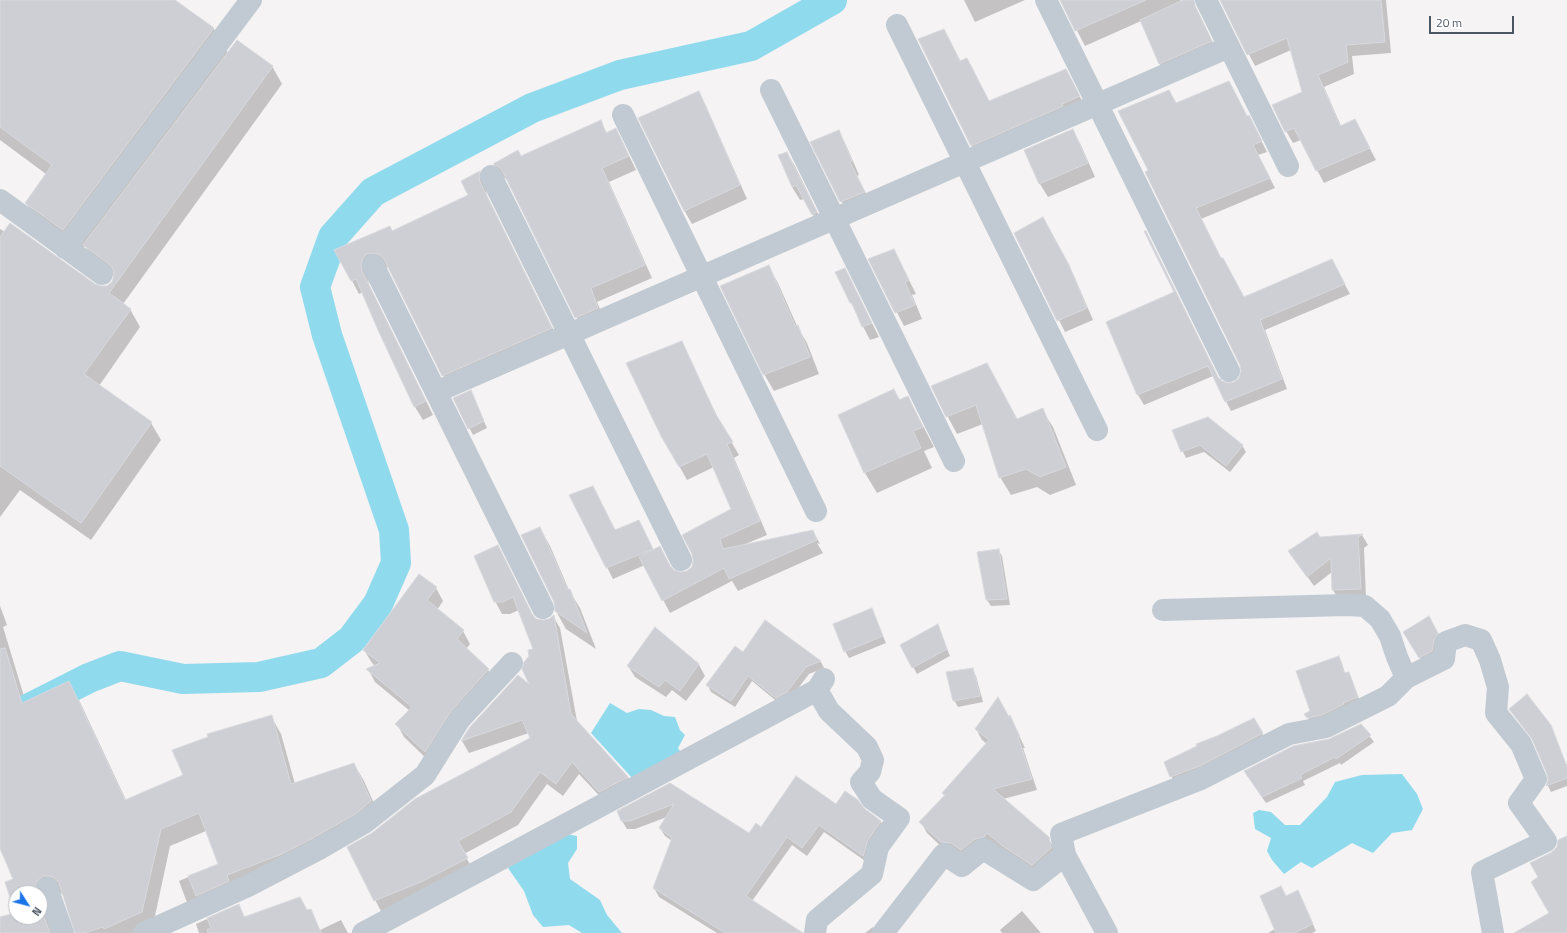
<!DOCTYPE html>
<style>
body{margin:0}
#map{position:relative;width:1567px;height:933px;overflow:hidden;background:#f5f3f3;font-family:"Titillium Web",sans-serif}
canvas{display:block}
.north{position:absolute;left:8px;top:885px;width:40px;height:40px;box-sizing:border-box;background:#fff;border:1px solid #b7bbc0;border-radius:50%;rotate:126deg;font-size:11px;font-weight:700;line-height:16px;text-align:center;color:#4a5661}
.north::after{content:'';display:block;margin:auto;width:14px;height:18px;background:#1a73e8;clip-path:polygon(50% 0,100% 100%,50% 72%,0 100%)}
.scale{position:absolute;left:1429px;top:16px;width:85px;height:18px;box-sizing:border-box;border:2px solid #4a5661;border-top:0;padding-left:5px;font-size:12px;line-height:14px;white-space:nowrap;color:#4a5661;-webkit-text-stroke:3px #fff;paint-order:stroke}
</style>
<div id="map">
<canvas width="1567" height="933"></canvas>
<div class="north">N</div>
<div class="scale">20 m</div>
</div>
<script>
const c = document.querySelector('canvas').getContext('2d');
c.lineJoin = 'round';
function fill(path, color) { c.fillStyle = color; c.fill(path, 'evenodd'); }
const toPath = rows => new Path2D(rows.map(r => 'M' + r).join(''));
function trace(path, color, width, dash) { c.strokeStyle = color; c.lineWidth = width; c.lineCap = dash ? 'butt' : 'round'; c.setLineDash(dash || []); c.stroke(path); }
const water = toPath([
 [610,703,627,713,639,709,651,710,664,716,675,717,680,730,685,735,678,748,682,754,633,779,591,733],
 [1402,774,1417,794,1423,809,1412,830,1392,833,1373,853,1352,843,1312,868,1301,862,1284,874,1272,860,1267,851,1271,838,1255,829,1253,813,1259,810,1271,812,1285,825,1300,825,1327,797,1335,782,1362,775],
 [561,833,577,836,577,849,568,863,570,879,600,900,607,915,622,933,582,933,569,925,543,927,533,915,524,891,508,868]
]);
const shadow = toPath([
 [0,0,174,0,214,29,228,53,272,66,282,84,123,304,130,309,140,327,99,386,151,423,161,440,91,540,20,490,0,517,0,229,94,285,101,287,108,286,113,282,115,277,94,262,85,246,78,255,41,228,26,203,46,174,0,140],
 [964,0,1025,0,975,22],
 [1061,0,1180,0,1184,7,1194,3,1220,57,1169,79,1160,64,1141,21,1085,46],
 [1221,0,1386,0,1391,53,1352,56,1354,74,1324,87,1341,126,1361,132,1376,160,1324,183,1301,140,1293,143,1286,131,1303,92,1291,50,1255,66],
 [944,30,961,62,967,59,989,102,1073,84,1087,110,979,159,971,145],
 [698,92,706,106,747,199,692,224,684,210],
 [1176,104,1247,117,1254,126,1267,152,1258,155,1275,188,1201,219,1221,259,1244,298,1337,270,1350,294,1265,330,1287,389,1231,411,1213,376,1144,405,1138,395,1108,322,1176,293,1219,380,1228,384,1235,383,1240,379,1242,371,1241,365,1149,171],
 [600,121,607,133,623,143,636,170,609,182,652,278,597,302,605,321,583,330,507,179,501,177,494,164,521,158],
 [1072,130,1080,143,1095,177,1048,197,1040,184,1026,150],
 [839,131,846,145,859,175,857,176,872,205,849,216,812,142],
 [787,153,795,166,824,226,821,228,804,199,800,200,792,187],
 [480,172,487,185,486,190,487,196,559,341,450,389,389,268,382,266,368,278,369,285,433,415,423,420,415,407,379,329,363,292,359,294,336,250,392,232,469,196],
 [1049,230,1075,278,1093,320,1065,332,1015,233],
 [894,250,916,294,912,295,922,319,904,326,870,260],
 [768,266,778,283,797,326,807,343,819,374,774,391,764,374],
 [852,283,879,337,870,340,851,303],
 [681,342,722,426,739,455,734,458,767,535,743,545,813,531,820,544,817,543,823,553,738,591,732,581,670,613,645,565,613,579,571,496,593,487,615,531,645,532,654,551,660,548,672,569,680,573,687,572,692,567,732,509,714,467,687,480,662,435],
 [932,387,1017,420,1042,410,1053,427,1076,485,1050,495,1037,487,1011,495,1000,477,983,424,957,434],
 [894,390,900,400,908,397,934,447,924,451,932,468,877,493,865,473,839,415],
 [474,398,487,428,473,435,454,399],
 [1173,431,1242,445,1246,452,1230,472,1204,452,1186,458],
 [540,528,550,546,569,590,580,608,596,649,566,629,556,611,555,602],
 [1362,535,1368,545,1364,548,1366,599,1339,600,1333,590,1332,572,1314,586,1289,551,1319,538],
 [998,550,1002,556,1010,605,991,606,987,600],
 [505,559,533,617,536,619,543,621,549,620,553,616,560,628,577,721,628,777,635,789,607,804,579,774,563,796,547,784,518,825,464,854,474,871,382,913,348,848,531,738,529,733,469,753,462,741,471,727,531,687,534,649,519,610,510,614,502,614,495,601],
 [436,588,443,601,437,610,463,631,470,644,466,649,488,670,496,683,432,764,404,737,397,724,410,711,375,682,368,669,375,666,372,663,364,650],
 [0,606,7,625,3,627,26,703,69,682,79,700,126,800,185,776,271,716,281,734,295,784,354,764,364,781,381,819,196,917,186,900,179,881,219,864,206,831,170,846,152,930,144,933,76,933,64,895,60,893,53,933,0,933,0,918,16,914,16,917,40,917,40,893,16,893,16,913,14,880,0,849],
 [871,609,886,643,849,658,845,651],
 [1429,618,1446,647,1428,671,1412,646],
 [765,622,821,662,824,668,809,674,790,699,780,704,752,681,735,707,711,692,708,686,743,654],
 [937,625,950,656,917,674,901,645],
 [1339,657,1342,663,1345,674,1348,673,1352,680,1361,704,1312,724,1306,714,1312,711],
 [699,665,705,676,686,701,672,690,666,697,635,677,628,666],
 [972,669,976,676,983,702,958,707,954,700],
 [1510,709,1550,725,1567,766,1567,786,1551,792,1548,786,1549,780,1535,743],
 [1010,717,1025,748,1023,748,1037,790,1003,799,1048,838,1055,849,1039,875,1011,858,968,861,948,853,927,833,921,822,945,796,943,793,987,744,982,740,976,729],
 [1254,719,1266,740,1175,783,1171,776,1217,737],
 [1361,725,1374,742,1341,765,1340,763,1303,781,1305,785,1266,803,1245,772,1329,740],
 [670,784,749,834,761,828,836,806,864,810,881,822,885,830,868,863,824,832,807,856,792,845,752,901,802,933,717,933,659,897,654,888,672,841,665,836,660,828,667,817,635,829,627,829,622,821],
 [1298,891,1316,931,1312,933,1268,933,1275,929],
 [238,905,245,917,311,910,320,930,341,920,348,933,199,933,196,924],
 [1022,911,1041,933,1002,933,1000,930],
 [873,927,876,933,865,933]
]);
const canal = toPath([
 [0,723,89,678,120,666,183,679,259,677,321,663,352,639,378,604,396,563,394,530,327,335,315,287,333,237,373,192,532,108,620,75,751,46,832,0]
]);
const building = toPath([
 [0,0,175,0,214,28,63,230,25,203,52,165,0,127,0,0],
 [1060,0,1146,0,1075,31,1060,0],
 [1183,0,1194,0,1195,6,1212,41,1159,64,1140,20,1183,0],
 [1220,0,1381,0,1385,42,1346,45,1348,62,1318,75,1340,126,1355,119,1370,148,1316,171,1294,128,1285,132,1272,105,1302,92,1287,38,1247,55,1220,0],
 [944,29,960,61,967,58,989,101,1066,69,1080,96,1062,104,1063,106,971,146,918,39,944,29],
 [237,40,273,66,109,293,131,309,84,374,152,422,81,523,0,466,0,237,10,223,95,284,101,286,107,286,112,282,114,276,113,269,109,264,83,245,237,40],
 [1229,81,1247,116,1249,115,1262,141,1253,145,1270,178,1196,208,1221,258,1223,258,1244,297,1332,259,1345,284,1260,320,1282,379,1225,402,1208,366,1137,395,1106,322,1174,292,1144,231,1146,231,1218,377,1222,381,1228,383,1234,382,1239,378,1241,371,1240,365,1145,172,1148,170,1118,111,1169,90,1176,103,1229,81],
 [699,91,740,185,684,211,638,118,699,91],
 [601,120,606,133,616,128,629,156,602,168,645,265,591,288,598,308,575,318,502,170,498,166,493,164,518,150,521,156,601,120],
 [1073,129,1088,163,1039,184,1024,150,1073,129],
 [839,130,852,161,850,162,865,192,840,202,810,142,839,130],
 [787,152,817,212,812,215,796,185,792,187,778,155,787,152],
 [480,171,479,176,480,182,552,328,442,376,384,259,380,255,374,253,367,254,363,258,361,264,362,271,426,401,414,407,378,330,356,279,351,281,334,250,390,226,392,231,468,195,461,181,480,171],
 [1043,217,1069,265,1087,308,1057,321,1014,233,1043,217],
 [894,249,909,280,905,282,915,305,895,313,868,259,894,249],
 [769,265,795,326,798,325,810,357,763,375,720,286,769,265],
 [845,268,872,323,862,327,852,303,850,303,835,272,845,268],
 [682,341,715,413,733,442,727,444,760,521,720,539,723,549,813,530,817,540,729,579,724,568,662,601,639,557,660,546,670,566,674,570,680,572,687,571,692,567,693,560,692,554,682,535,731,509,707,454,679,467,661,436,626,363,682,341],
 [987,363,1017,419,1043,408,1066,467,1040,477,1026,469,999,478,976,405,946,417,931,386,987,363],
 [894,389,899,400,908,396,923,427,913,431,921,448,864,473,838,415,894,389],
 [471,390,484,421,468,429,453,398,471,390],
 [1208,417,1243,445,1226,466,1200,445,1181,452,1172,430,1208,417],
 [593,486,615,530,639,520,653,549,606,568,569,495,593,486],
 [540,527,568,590,570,589,587,633,555,611,554,602,521,535,540,527],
 [1317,532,1320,537,1363,534,1358,537,1361,589,1332,590,1331,558,1307,577,1288,551,1317,532],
 [498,545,532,614,536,619,543,620,549,619,554,615,571,714,628,777,599,792,572,762,556,784,540,772,511,812,458,841,468,858,423,881,374,901,347,847,372,833,415,799,530,738,522,720,461,741,470,727,518,675,529,684,522,669,524,662,529,656,528,650,533,649,513,597,503,602,494,602,474,556,498,545],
 [999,549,1007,599,986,600,977,552,999,549],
 [419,574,437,587,427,600,464,630,457,639,489,669,451,711,425,752,395,724,412,707,366,669,380,663,363,650,419,574],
 [872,608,883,636,844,652,833,624,872,608],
 [1429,616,1438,633,1434,640,1432,651,1419,658,1403,632,1429,616],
 [765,620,821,661,806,667,787,692,776,698,748,676,731,701,706,685,735,646,743,652,765,620],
 [938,624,947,649,912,668,900,645,938,624],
 [655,627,699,664,680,691,665,680,659,687,627,666,655,627],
 [5,648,22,703,69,681,125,800,183,775,172,750,208,737,207,734,272,715,291,784,354,763,371,801,357,813,313,838,282,854,227,875,229,881,196,896,188,876,218,864,199,813,161,829,142,912,104,929,103,927,84,933,75,933,59,883,55,878,49,876,43,876,38,880,35,885,36,893,16,893,16,917,40,917,40,906,50,933,0,933,0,917,15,913,5,882,13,879,0,848,0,649,5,648],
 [1339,656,1344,673,1349,672,1358,697,1343,703,1344,704,1322,715,1307,718,1304,714,1310,711,1296,671,1339,656],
 [973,668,980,696,953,701,946,672,973,668],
 [1527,694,1551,725,1567,767,1567,778,1546,786,1548,780,1547,774,1532,739,1509,709,1527,694],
 [998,697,1009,717,1010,715,1020,737,1018,737,1032,779,993,789,1049,837,1051,848,1032,865,1004,847,987,833,984,837,975,839,961,850,951,843,941,842,919,822,945,795,942,793,989,740,975,729,998,697],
 [1254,718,1263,733,1200,766,1170,777,1164,762,1197,746,1196,744,1217,736,1254,718],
 [1361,724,1371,735,1336,759,1335,757,1300,775,1302,778,1262,797,1244,771,1293,746,1329,739,1361,724],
 [796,776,836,804,845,791,858,800,865,809,881,821,868,840,863,856,819,825,802,848,787,837,746,896,803,933,725,933,653,888,672,838,659,828,674,804,630,821,621,821,617,811,670,783,749,833,756,823,761,827,796,776],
 [1567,836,1567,933,1514,933,1549,913,1531,882,1538,877,1530,863,1552,852,1557,847,1558,840,1567,836],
 [1281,886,1286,896,1298,890,1313,924,1294,933,1276,933,1260,896,1281,886],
 [300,897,307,910,311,909,321,933,208,933,207,930,211,928,207,918,239,904,244,917,300,897]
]);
const minor = toPath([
 [1046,0,1229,371],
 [1206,0,1288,166],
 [897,25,1097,430],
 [771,90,954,461],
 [623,115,816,511],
 [491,176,681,560],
 [0,200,102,274],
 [65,248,251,0],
 [373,265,543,608],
 [436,392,1229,47],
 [1163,610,1346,605,1365,606,1380,619,1390,636,1397,657,1406,678],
 [47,888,63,933],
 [144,933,248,886,319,849,364,823,425,775,460,719,512,663],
 [363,933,817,690,824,679],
 [815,933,817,920,872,874,878,847,899,818,872,799,861,782,870,772,873,760,867,747,829,711,817,690],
 [883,933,944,854,962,866,983,849,1033,880,1065,855],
 [1107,933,1065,855,1061,834,1201,779,1289,734,1326,727,1388,696,1406,678,1444,659,1446,642,1465,635,1481,640,1490,660,1498,687,1496,713,1521,744,1536,779,1519,803,1546,841,1482,872,1493,933]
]);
fill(water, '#90daee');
fill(shadow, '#0003');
trace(canal, '#90daee', 30);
fill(building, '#cdcfd5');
trace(building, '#d7d9de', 1);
trace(minor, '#c1cad2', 22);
</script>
